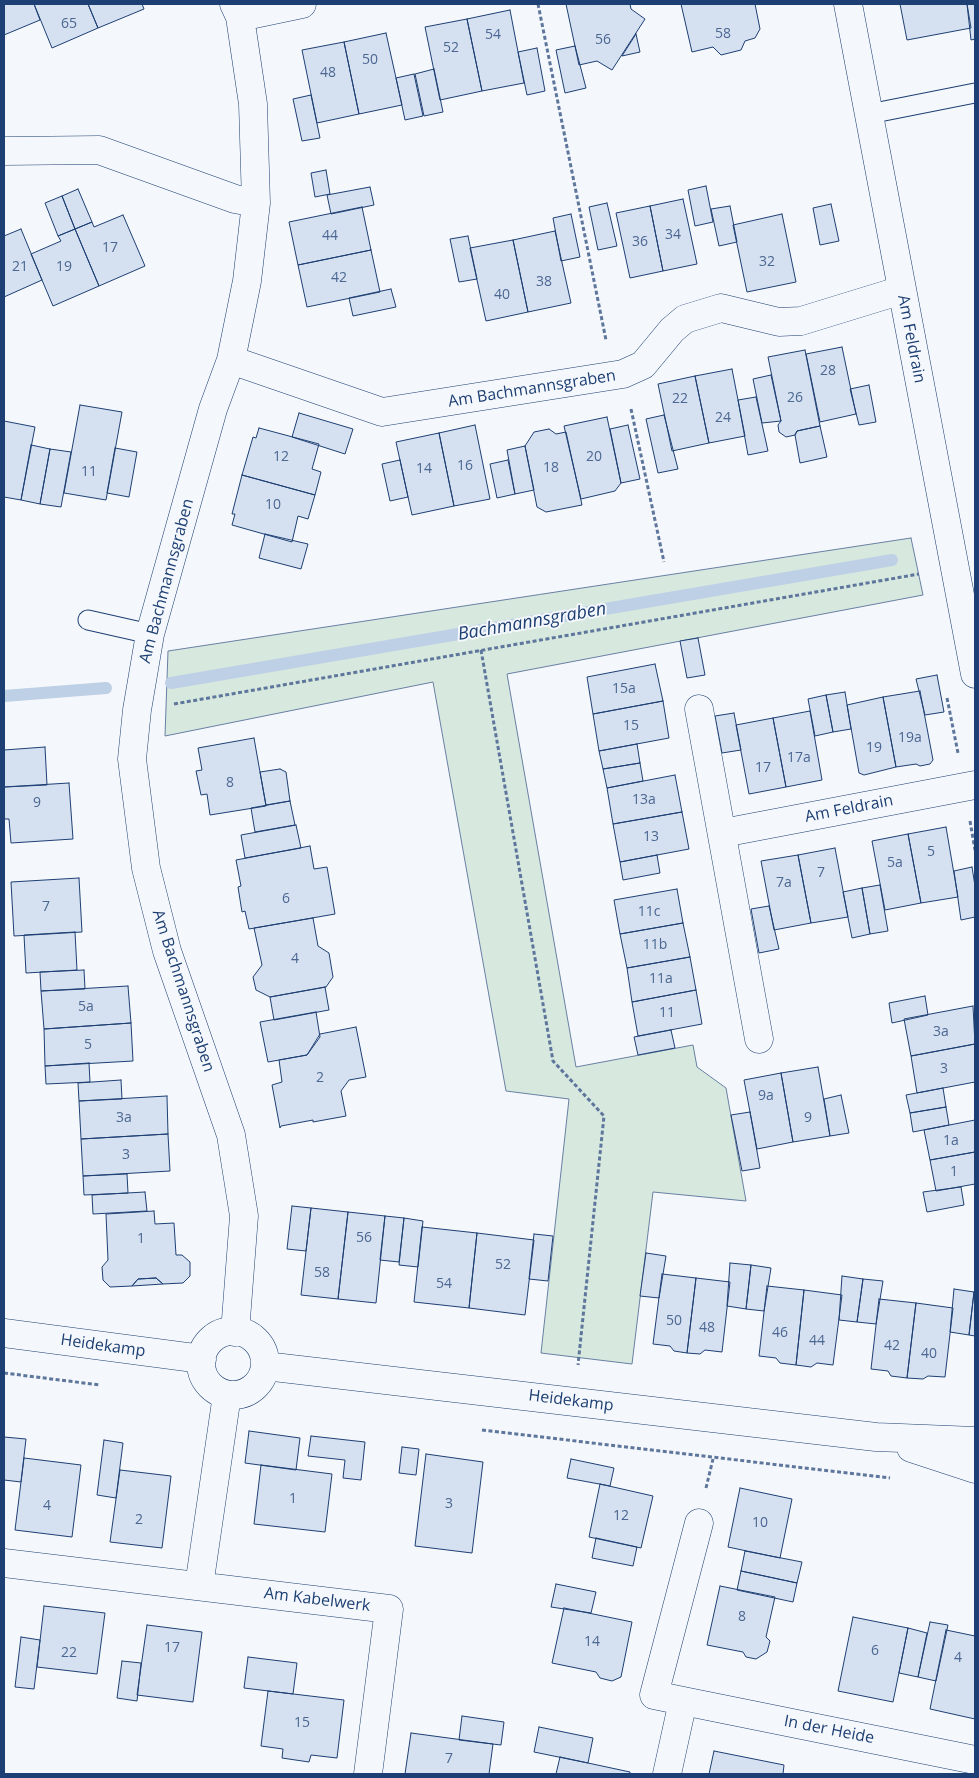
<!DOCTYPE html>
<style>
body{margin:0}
#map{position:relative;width:979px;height:1778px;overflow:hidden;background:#f4f7fb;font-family:"Open Sans",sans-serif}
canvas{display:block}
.frame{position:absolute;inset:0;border:5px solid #1d3f73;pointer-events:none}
</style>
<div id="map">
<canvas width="979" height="1778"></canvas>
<div class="frame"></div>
</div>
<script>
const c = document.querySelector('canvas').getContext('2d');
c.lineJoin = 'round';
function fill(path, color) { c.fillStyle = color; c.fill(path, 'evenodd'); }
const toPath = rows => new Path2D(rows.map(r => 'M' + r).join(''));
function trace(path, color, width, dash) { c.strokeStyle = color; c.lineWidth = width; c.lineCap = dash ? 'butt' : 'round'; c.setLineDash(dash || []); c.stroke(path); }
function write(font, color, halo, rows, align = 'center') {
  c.font = font + ' "Open Sans",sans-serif'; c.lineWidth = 4; c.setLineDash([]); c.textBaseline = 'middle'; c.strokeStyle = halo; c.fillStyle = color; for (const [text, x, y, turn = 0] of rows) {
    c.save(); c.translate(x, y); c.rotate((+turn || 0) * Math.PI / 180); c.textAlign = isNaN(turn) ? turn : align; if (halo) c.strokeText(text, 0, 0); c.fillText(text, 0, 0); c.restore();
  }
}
const green = toPath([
 [911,538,923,595,507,674,576,1067,693,1045,697,1067,726,1088,746,1201,653,1192,632,1364,541,1353,569,1099,506,1091,433,682,165,736,168,651,911,538]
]);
const stream = toPath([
 [171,683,892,560],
 [4,696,106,688]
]);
const building = toPath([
 [4,4,34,4,40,20,4,35,4,4],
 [34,4,88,4,98,28,52,48,34,4],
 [88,4,142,4,144,9,98,28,88,4],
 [566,4,630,4,631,9,645,19,612,70,597,61,579,65,566,4],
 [681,4,755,4,760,29,755,38,745,41,741,50,721,55,713,47,692,52,681,4],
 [900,4,967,4,971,28,907,40,900,4],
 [967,4,975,4,975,39,971,40,967,4],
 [510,10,524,83,482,91,467,19,510,10],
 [467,19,482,91,440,100,425,27,467,19],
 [386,33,402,105,359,114,344,42,386,33],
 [636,34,640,52,622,56,636,34],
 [344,42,359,114,317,123,302,50,344,42],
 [575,46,586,88,565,93,556,50,575,46],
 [537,48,545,91,527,95,518,52,537,48],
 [434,69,443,112,424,116,415,74,434,69],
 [414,74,423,116,405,120,396,78,414,74],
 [311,95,320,138,302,141,293,99,311,95],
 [326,170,330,194,315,197,311,173,326,170],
 [706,186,713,222,695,226,688,190,706,186],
 [370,187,374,205,331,214,327,195,370,187],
 [78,189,92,222,75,229,62,196,78,189],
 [62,196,75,229,58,236,45,203,62,196],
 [683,199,697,264,663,271,650,206,683,199],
 [607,203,617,246,598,250,589,207,607,203],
 [831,204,839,241,820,245,813,208,831,204],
 [650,206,663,271,630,278,616,213,650,206],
 [730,206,737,242,719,246,711,209,730,206],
 [362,207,371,250,298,265,289,222,362,207],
 [571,214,580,257,561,261,553,218,571,214],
 [782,214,796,282,747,292,733,225,782,214],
 [123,215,145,266,99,286,75,229,92,222,94,227,123,215],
 [21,229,42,280,4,297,4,236,21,229],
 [75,229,99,286,53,306,31,254,61,241,58,236,75,229],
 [555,231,571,303,528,312,513,240,555,231],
 [468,236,477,279,459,282,450,239,468,236],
 [513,240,528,312,486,321,470,248,513,240],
 [371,250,380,292,307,307,298,265,371,250],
 [391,289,396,307,353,316,349,298,391,289],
 [842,347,856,414,820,422,806,354,842,347],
 [805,350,820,426,797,431,795,435,786,437,779,432,778,425,781,421,768,357,805,350],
 [732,369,745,436,709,443,695,376,732,369],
 [771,375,781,421,762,423,753,379,771,375],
 [695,376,709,443,672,451,658,384,695,376],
 [869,385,876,422,859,425,850,389,869,385],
 [756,397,768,451,748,455,738,400,756,397],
 [80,405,122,412,106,500,64,493,80,405],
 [299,413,353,429,345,454,292,437,299,413],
 [664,415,678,469,658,473,646,419,664,415],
 [607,417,621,483,615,491,581,499,564,426,607,417],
 [4,421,35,427,21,500,4,497,4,421],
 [475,425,490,499,454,506,439,433,475,425],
 [628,425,640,479,621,483,610,429,628,425],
 [820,426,827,457,800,463,795,435,797,431,820,426],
 [259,428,319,444,312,469,321,472,315,495,242,475,253,437,256,438,259,428],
 [549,429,556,434,566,432,582,505,546,512,537,507,525,446,534,432,549,429],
 [439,433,454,506,412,515,396,442,439,433],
 [31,445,50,449,40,504,21,500,31,445],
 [525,446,534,490,515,494,507,450,525,446],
 [115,448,137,452,129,497,107,493,115,448],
 [50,449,71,452,61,507,40,504,50,449],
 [400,460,408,497,390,501,382,464,400,460],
 [508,460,515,494,497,498,490,464,508,460],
 [242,475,315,495,308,519,298,516,292,542,232,525,235,514,232,514,242,475],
 [265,534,308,544,301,569,259,558,265,534],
 [698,638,705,675,687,678,680,641,698,638],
 [655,664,663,701,593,714,587,677,655,664],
 [937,675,944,712,925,715,916,679,937,675],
 [920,691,933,760,930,764,920,766,916,764,896,767,883,697,920,691],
 [845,692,851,729,833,732,826,695,845,692],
 [826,695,833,732,815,736,808,699,826,695],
 [883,697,896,767,864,775,859,773,847,705,883,697],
 [663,701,669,738,599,751,593,714,663,701],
 [810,711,822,780,786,787,773,718,810,711],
 [734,713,741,750,722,753,715,716,734,713],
 [773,718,786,787,749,794,736,725,773,718],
 [254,738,266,806,210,815,207,794,201,795,196,771,202,770,198,748,254,738],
 [637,744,640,763,603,769,599,751,637,744],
 [45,747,47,785,4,787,4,750,45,747],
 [640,763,643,781,607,788,603,769,640,763],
 [280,769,286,772,290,801,266,805,260,772,280,769],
 [675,775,682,812,613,824,607,788,675,775],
 [69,783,73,839,11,843,9,819,4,819,4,787,69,783],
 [290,801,295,825,255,832,251,808,290,801],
 [682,812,689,849,620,862,613,824,682,812],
 [296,825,301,848,245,858,241,835,296,825],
 [946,827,958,897,921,903,908,834,946,827],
 [908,834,921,903,885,910,872,841,908,834],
 [310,846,314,869,327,867,335,914,249,929,245,911,242,912,238,887,241,886,236,860,310,846],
 [835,848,848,917,811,923,798,855,835,848],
 [657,855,660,873,623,880,620,862,657,855],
 [798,855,811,923,774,930,761,861,798,855],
 [972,867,975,886,975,917,961,920,954,871,972,867],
 [79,878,82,932,14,936,11,882,79,878],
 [880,885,888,931,870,934,862,888,880,885],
 [862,888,870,934,852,938,843,892,862,888],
 [677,889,683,923,620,934,614,900,677,889],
 [769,906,779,949,759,953,751,909,769,906],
 [313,918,318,946,329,953,333,977,326,987,270,997,256,990,253,977,262,965,254,928,313,918],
 [683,923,690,957,627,968,620,934,683,923],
 [75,932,77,970,26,973,24,935,75,932],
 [690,957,696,990,632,1002,627,968,690,957],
 [84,970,85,989,41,991,40,972,84,970],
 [128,986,131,1023,44,1029,41,991,128,986],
 [325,987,329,1010,274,1020,270,997,325,987],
 [696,990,702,1024,638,1036,632,1002,696,990],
 [925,996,928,1015,892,1023,889,1003,925,996],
 [973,1006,975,1044,911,1056,904,1019,973,1006],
 [316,1012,320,1037,307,1055,268,1062,260,1022,316,1012],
 [131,1023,133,1061,45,1066,44,1029,131,1023],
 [356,1027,366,1077,349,1080,341,1091,346,1116,313,1122,313,1120,281,1126,280,1128,272,1085,282,1082,279,1060,307,1055,320,1034,356,1027],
 [671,1030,675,1048,638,1055,634,1037,671,1030],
 [975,1044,975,1082,917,1093,911,1056,975,1044],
 [89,1063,90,1082,46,1084,45,1066,89,1063],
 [818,1067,830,1136,793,1142,781,1073,818,1067],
 [781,1073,793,1142,757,1149,744,1080,781,1073],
 [121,1080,122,1099,79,1101,78,1083,121,1080],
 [943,1088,946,1107,910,1113,906,1095,943,1088],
 [841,1095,849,1133,830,1136,824,1099,841,1095],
 [167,1096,168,1134,81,1139,79,1101,167,1096],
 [946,1107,949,1125,913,1132,910,1113,946,1107],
 [750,1112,760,1168,742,1171,731,1115,750,1112],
 [975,1120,975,1152,930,1160,924,1130,975,1120],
 [168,1134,170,1171,83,1176,81,1139,168,1134],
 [975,1152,975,1184,936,1191,930,1160,975,1152],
 [127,1174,128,1193,84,1195,83,1176,127,1174],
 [961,1187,964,1205,927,1212,923,1192,961,1187],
 [145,1192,147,1211,93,1214,92,1195,145,1192],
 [292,1206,311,1208,306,1251,287,1249,292,1206],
 [311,1208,348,1212,338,1299,301,1295,311,1208],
 [154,1211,155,1224,174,1223,176,1255,182,1255,190,1262,190,1276,183,1283,163,1284,156,1278,138,1279,132,1286,110,1287,103,1280,102,1267,108,1260,106,1214,154,1211],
 [348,1212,385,1216,376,1303,338,1299,348,1212],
 [385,1216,404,1218,399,1262,380,1260,385,1216],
 [404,1218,423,1221,418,1267,399,1265,404,1218],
 [422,1227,477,1233,469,1308,414,1302,422,1227],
 [477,1233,534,1240,525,1315,469,1308,477,1233],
 [534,1234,553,1236,548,1281,529,1279,534,1234],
 [646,1253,666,1256,659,1298,640,1296,646,1253],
 [730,1263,751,1265,746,1309,727,1306,730,1263],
 [751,1265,771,1268,764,1311,746,1309,751,1265],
 [662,1274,696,1278,687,1353,674,1351,670,1346,653,1344,662,1274],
 [842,1276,863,1279,857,1322,839,1320,842,1276],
 [156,1278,163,1284,132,1286,138,1279,156,1278],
 [696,1278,730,1282,722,1352,705,1350,700,1354,687,1353,696,1278],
 [863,1279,883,1281,876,1324,857,1322,863,1279],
 [767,1286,804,1290,796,1365,780,1363,776,1358,759,1356,767,1286],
 [954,1289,974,1292,969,1335,950,1332,954,1289],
 [804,1290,842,1295,833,1365,817,1363,811,1367,796,1365,804,1290],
 [974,1292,975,1292,975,1336,969,1335,974,1292],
 [879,1299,916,1303,907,1378,891,1376,888,1371,871,1369,879,1299],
 [916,1303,953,1308,945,1377,928,1376,923,1379,907,1378,916,1303],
 [249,1431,300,1438,296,1470,245,1463,249,1431],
 [311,1436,365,1442,361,1480,343,1478,345,1460,308,1456,311,1436],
 [4,1437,26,1439,21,1482,4,1480,4,1437],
 [104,1440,123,1443,116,1498,97,1495,104,1440],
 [402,1447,419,1449,416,1475,399,1473,402,1447],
 [426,1454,483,1462,472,1553,415,1546,426,1454],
 [24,1458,81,1465,72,1537,15,1530,24,1458],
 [571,1459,614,1468,610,1486,567,1478,571,1459],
 [261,1465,332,1474,325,1532,254,1524,261,1465],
 [120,1470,171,1476,162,1548,110,1542,120,1470],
 [600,1484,653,1496,641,1548,589,1537,600,1484],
 [740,1488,792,1499,780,1558,728,1547,740,1488],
 [596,1538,637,1547,633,1566,592,1558,596,1538],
 [745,1551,802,1562,797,1583,741,1571,745,1551],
 [741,1571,797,1583,793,1602,737,1590,741,1571],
 [556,1584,596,1592,591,1613,551,1607,556,1584],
 [720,1586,775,1597,766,1637,770,1641,767,1652,756,1659,746,1657,743,1652,707,1645,720,1586],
 [44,1606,105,1613,97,1674,37,1667,44,1606],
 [564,1608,632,1622,621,1677,612,1681,600,1678,596,1672,552,1663,564,1608],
 [853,1617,908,1628,893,1702,838,1691,853,1617],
 [930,1622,948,1625,936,1681,918,1677,930,1622],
 [147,1625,202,1632,193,1702,137,1695,147,1625],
 [908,1628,927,1633,918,1677,899,1673,908,1628],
 [946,1630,975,1636,975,1719,930,1709,946,1630],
 [21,1637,40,1640,34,1689,15,1687,21,1637],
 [248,1657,297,1663,293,1694,244,1688,248,1657],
 [122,1661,141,1663,137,1701,117,1698,122,1661],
 [268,1691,344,1700,337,1758,311,1755,309,1762,282,1758,283,1749,261,1746,268,1691],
 [462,1716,504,1722,501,1745,459,1740,462,1716],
 [539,1727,593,1738,588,1763,534,1752,539,1727],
 [411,1733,493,1744,489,1774,405,1774,411,1733],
 [714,1751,784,1765,783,1774,709,1774,714,1751],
 [560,1757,630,1772,630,1774,556,1774,560,1757]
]);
const path = toPath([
 [538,4,606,340],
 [631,409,664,562],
 [481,650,553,1061,604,1116,578,1365],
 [947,698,958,753],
 [174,704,919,574],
 [970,821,975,850],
 [4,1373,100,1385],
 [482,1430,890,1478],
 [706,1488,713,1459]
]);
const service = toPath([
 [869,114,975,93],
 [88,620,150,634]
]);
const minor = toPath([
 [234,4,240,17,253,104,256,203,247,281,231,360,213,409,150,634,137,710,132,759,146,868,167,951,231,1135,244,1216,235,1332],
 [848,4,975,674],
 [240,17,302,4],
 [4,151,99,150,235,199,256,203],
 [231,360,382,412,623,374,643,365,672,330,685,319,721,308,779,322,801,321,902,290],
 [699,709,759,1039],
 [723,833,975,785],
 [4,1563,389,1609,368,1774],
 [199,1586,227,1395],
 [683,1701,975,1760],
 [667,1774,683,1701,654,1695,699,1523]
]);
const tertiary = toPath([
 '201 1363a32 32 0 1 1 64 0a32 32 0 1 1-64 0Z',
 [4,1333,202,1359],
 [265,1366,876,1437,975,1441],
 [911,1448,975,1469]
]);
const numberNames = [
 ["65",69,24],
 ["58",723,34],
 ["54",493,35],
 ["56",603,40],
 ["52",451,48],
 ["50",370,60],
 ["48",328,73],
 ["34",673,235],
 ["44",330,236],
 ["36",640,242],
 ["17",110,248],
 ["32",767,262],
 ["21",20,267],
 ["19",64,267],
 ["42",339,278],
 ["38",544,282],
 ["40",502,295],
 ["28",828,371],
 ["26",795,398],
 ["22",680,399],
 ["24",723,418],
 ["12",281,457],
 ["20",594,457],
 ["16",465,466],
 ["18",551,468],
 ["14",424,469],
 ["11",89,472],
 ["10",273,505],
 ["15a",624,689],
 ["15",631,726],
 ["19a",910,738],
 ["19",874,748],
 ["17a",799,758],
 ["17",763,768],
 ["8",230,783],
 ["13a",644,800],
 ["9",37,803],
 ["13",651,837],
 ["5",931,852],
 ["5a",895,863],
 ["7",821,873],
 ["7a",784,883],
 ["6",286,899],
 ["7",46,907],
 ["11c",649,912],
 ["11b",655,945],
 ["4",295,959],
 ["11a",661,979],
 ["5a",86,1007],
 ["11",667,1013],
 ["3a",941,1032],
 ["5",88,1045],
 ["3",944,1069],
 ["2",320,1078],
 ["9a",766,1096],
 ["3a",124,1118],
 ["9",808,1118],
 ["1a",951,1141],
 ["3",126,1155],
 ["1",954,1172],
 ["56",364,1238],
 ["1",141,1239],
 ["52",503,1265],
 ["58",322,1273],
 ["54",444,1284],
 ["50",674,1321],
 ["48",707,1328],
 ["46",780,1333],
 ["44",817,1341],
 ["42",892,1346],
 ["40",929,1354],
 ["1",293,1499],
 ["3",449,1504],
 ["4",47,1506],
 ["12",621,1516],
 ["2",139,1520],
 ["10",760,1523],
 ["8",742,1617],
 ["14",592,1642],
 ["17",172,1648],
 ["6",875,1651],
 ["22",69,1653],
 ["4",958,1658],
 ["15",302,1723],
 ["7",449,1759]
];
const streetNames = [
 ["Am Feldrain",911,339,79],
 ["Am Bachmannsgraben",532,389,-9],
 ["Am Bachmannsgraben",167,581,-75],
 ["Am Feldrain",849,809,-11],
 ["Am Bachmannsgraben",183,991,72],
 ["Heidekamp",103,1346,8],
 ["Heidekamp",571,1401,7],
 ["Am Kabelwerk",317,1600,7],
 ["In der Heide",829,1730,11]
];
const waterNames = [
 ["Bachmannsgraben",532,622,-10]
];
fill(green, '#d7e8df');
trace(green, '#687fa3', 1);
trace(stream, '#bed0e5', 12);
fill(building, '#d5e0f0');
trace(building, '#1d3f73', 1);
trace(service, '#1d3f73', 21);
trace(minor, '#1d3f73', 29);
trace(tertiary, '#1d3f73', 29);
trace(path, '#5e769c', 3, [4, 2.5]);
trace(service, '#f4f7fb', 19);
trace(minor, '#f4f7fb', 28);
trace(tertiary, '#f4f7fb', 28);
write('14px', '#4b6792', null, numberNames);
write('16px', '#1d3f73', '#f4f7fb', streetNames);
write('italic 18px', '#1d3f73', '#f4f7fb', waterNames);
</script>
